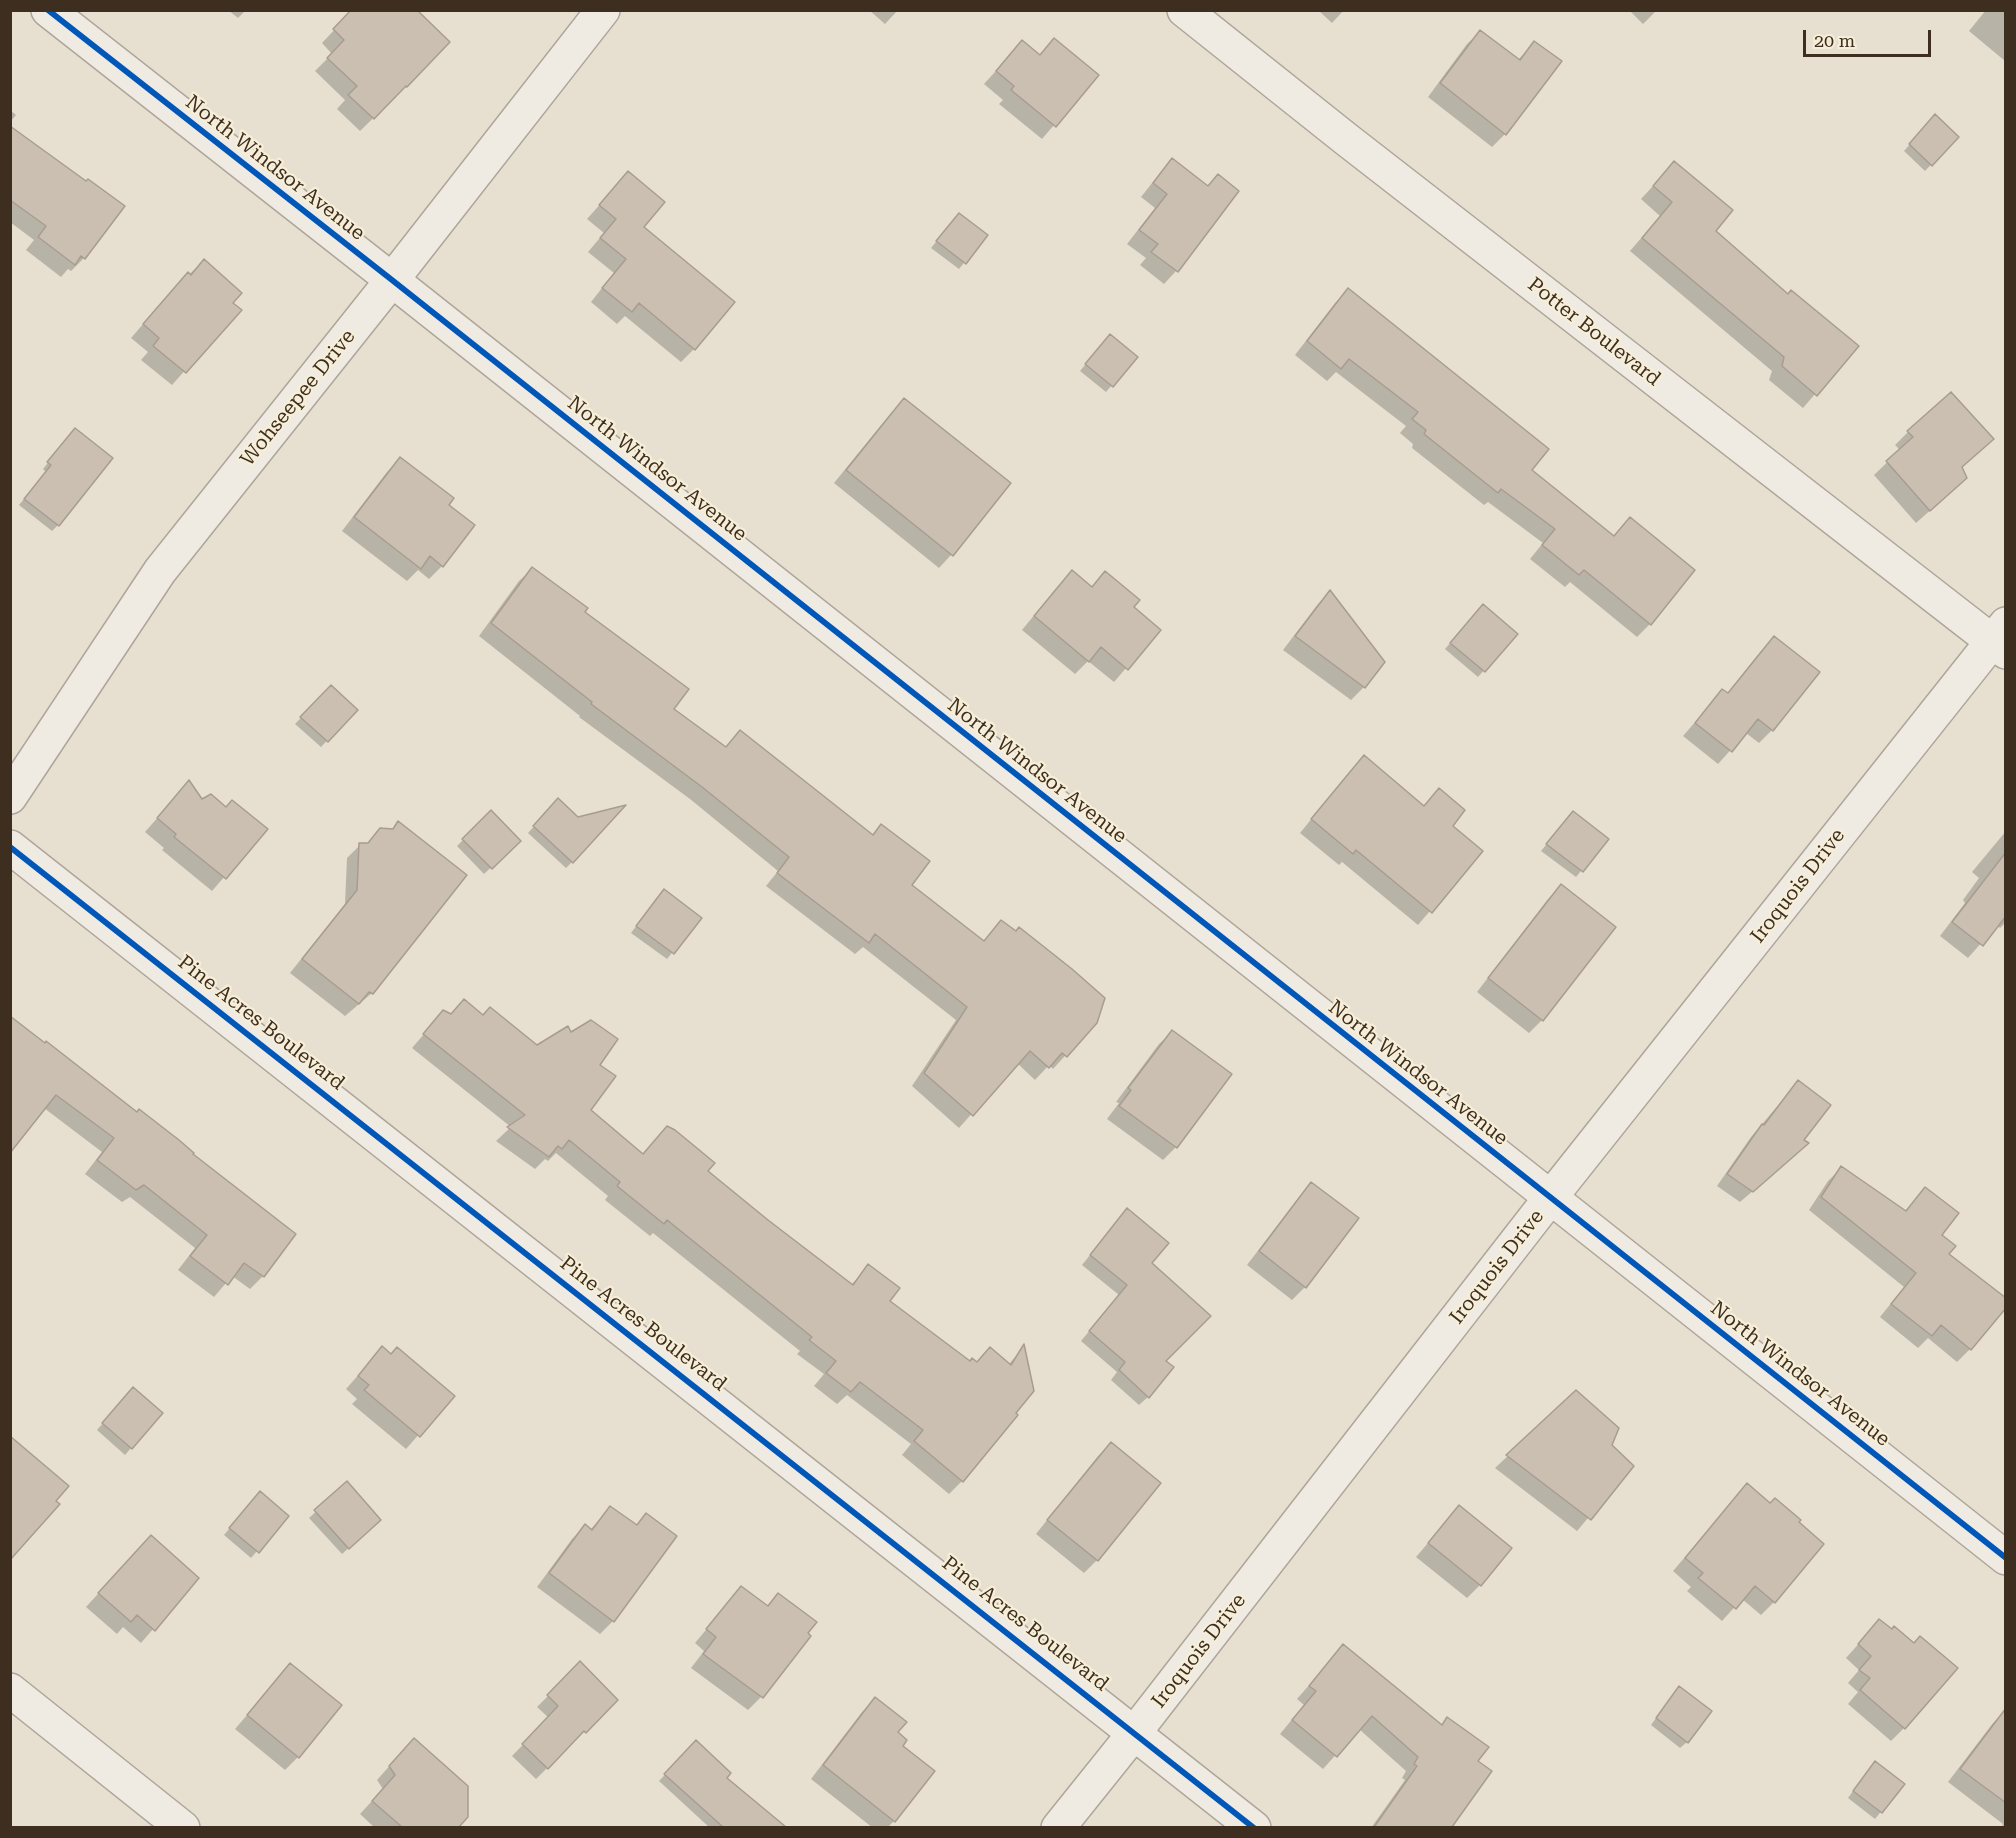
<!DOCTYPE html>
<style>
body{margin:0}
#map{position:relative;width:2016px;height:1838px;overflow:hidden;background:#e7e0d1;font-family:"Roboto Serif",serif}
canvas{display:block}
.frame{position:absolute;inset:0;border:12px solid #3d2e20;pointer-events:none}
.scale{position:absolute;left:1803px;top:30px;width:128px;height:27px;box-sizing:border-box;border:3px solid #3d2e20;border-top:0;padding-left:8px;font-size:18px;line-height:21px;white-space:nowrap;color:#3d2e20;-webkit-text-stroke:4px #f7eed8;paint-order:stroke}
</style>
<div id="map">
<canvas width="2016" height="1838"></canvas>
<div class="frame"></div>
<div class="scale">20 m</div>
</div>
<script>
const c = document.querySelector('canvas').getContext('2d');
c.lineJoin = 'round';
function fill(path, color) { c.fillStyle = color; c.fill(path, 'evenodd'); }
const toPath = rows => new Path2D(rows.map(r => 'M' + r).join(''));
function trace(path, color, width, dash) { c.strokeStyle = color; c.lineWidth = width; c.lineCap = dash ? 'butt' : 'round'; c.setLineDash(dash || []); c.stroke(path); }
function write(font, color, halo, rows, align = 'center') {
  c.font = font + ' "Roboto Serif",serif'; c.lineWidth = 4.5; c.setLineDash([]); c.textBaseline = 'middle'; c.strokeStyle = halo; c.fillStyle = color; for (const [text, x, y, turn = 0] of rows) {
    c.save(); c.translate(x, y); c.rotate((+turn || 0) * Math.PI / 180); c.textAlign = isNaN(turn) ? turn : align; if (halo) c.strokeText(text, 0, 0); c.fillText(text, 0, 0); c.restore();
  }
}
const shadow = toPath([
 [228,10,246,10,238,18],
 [353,10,448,42,406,86,360,131,337,109,345,100,315,71,332,54,322,43],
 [869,10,898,10,885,24],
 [1318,10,1344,10,1332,23],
 [1629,10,1657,10,1643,24],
 [1986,10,2006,10,2005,61,1969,31],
 [1480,32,1518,60,1534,43,1505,134,1492,147,1428,97,1467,44],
 [1054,40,1097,75,1042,139,999,104,1003,100,984,84,1022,42,1039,56],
 [10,110,16,115,10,122],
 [1929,122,1957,137,1925,171,1904,151],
 [10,128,84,258,71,271,68,269,61,277,26,250,34,240,10,222],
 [1172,160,1207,187,1237,192,1176,271,1164,284,1140,265,1146,258,1127,244,1155,208,1141,197,1160,173],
 [1674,163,1714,231,1788,295,1856,346,1803,408,1769,380,1772,371,1630,251,1660,216,1641,199],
 [628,173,642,228,694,349,681,362,625,316,617,324,591,302,614,273,588,252,604,233,587,219],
 [953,221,986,236,959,269,931,248],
 [204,261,231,303,239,310,172,385,141,360,148,352,131,338,175,287],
 [1348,290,1530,470,1613,537,1630,519,1650,624,1637,637,1570,582,1565,587,1530,559,1543,543,1488,502,1484,505,1412,448,1413,444,1400,433,1406,426,1336,372,1327,381,1295,355,1335,303],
 [1104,342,1136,357,1106,392,1080,371],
 [904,400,1009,483,951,555,939,568,834,483,891,413],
 [1908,432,1960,468,1952,491,1916,523,1874,475,1900,450,1895,445],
 [69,436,58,525,52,531,19,505,46,472,43,469],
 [400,459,447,506,442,566,429,579,418,570,407,581,342,531,387,472],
 [532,569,582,612,672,709,725,748,740,732,872,835,881,826,910,885,983,942,1001,922,1096,1022,1053,1069,1049,1065,1035,1080,1017,1063,959,1128,912,1086,956,1020,863,947,855,954,766,886,778,871,690,799,579,717,580,716,479,636,519,581],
 [1106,573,1132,607,1159,630,1114,682,1088,661,1075,674,1022,630,1059,585,1091,588],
 [1330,592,1364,687,1351,700,1283,650,1318,604],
 [1477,612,1516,634,1478,677,1445,649],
 [1774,638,1818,672,1772,730,1759,743,1746,733,1718,764,1683,736,1722,691,1727,694,1761,651],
 [331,687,356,710,321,747,295,724],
 [1351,770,1423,807,1439,790,1451,826,1481,851,1418,925,1342,862,1339,865,1300,833],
 [189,782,202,801,226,808,266,829,212,891,162,850,164,848,145,832],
 [552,807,572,862,566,868,528,833],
 [491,812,519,841,484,874,457,846],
 [1567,819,1607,839,1576,877,1541,851],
 [381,830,372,993,345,1016,290,973,345,904,347,858,360,845,366,845],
 [2006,831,2006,922,2000,928,1997,925,1968,958,1940,936,1965,903,1963,900,1979,878,1972,872],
 [1561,886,1542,1020,1529,1033,1477,992,1548,899],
 [658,897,700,918,667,959,631,933],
 [443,1012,450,1015,483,1016,537,1047,598,1065,589,1110,642,1155,667,1127,706,1172,851,1285,869,1266,888,1301,970,1363,976,1363,990,1349,1009,1364,1024,1347,962,1481,949,1494,902,1455,911,1444,847,1395,837,1404,814,1386,824,1374,797,1354,800,1351,653,1233,650,1236,605,1200,608,1196,556,1153,548,1161,545,1159,535,1169,496,1141,511,1127,412,1048],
 [1172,1032,1176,1147,1163,1160,1107,1119,1119,1103,1116,1102,1159,1044],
 [10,1056,137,1113,263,1276,250,1289,232,1276,214,1297,178,1270,195,1248,130,1197,122,1202,85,1174,102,1152,44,1108],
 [1798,1082,1795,1155,1740,1202,1717,1186,1751,1137],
 [1841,1168,1904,1212,1925,1189,1947,1254,1970,1349,1957,1362,1928,1338,1918,1348,1880,1317,1904,1287,1809,1210,1828,1181],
 [1312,1184,1305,1287,1292,1300,1247,1265,1299,1197],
 [1119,1219,1150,1263,1164,1361,1148,1397,1139,1405,1111,1380,1117,1372,1081,1341,1119,1295,1082,1265],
 [382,1348,453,1396,406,1449,352,1404,357,1399,346,1389],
 [1576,1392,1610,1445,1632,1466,1577,1531,1495,1468],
 [127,1395,161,1413,125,1455,97,1430],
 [1111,1444,1097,1560,1084,1573,1036,1534,1098,1456],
 [347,1483,373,1526,342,1554,309,1518],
 [1747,1485,1770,1505,1797,1522,1774,1602,1761,1615,1742,1599,1722,1621,1687,1591,1691,1587,1673,1571],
 [254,1499,287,1516,251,1558,224,1535],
 [1459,1507,1480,1585,1467,1598,1416,1557],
 [610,1508,635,1526,646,1515,613,1621,600,1634,537,1587,572,1539,585,1526,590,1530],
 [138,1550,197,1578,141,1643,123,1627,117,1634,86,1607],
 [741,1588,766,1607,778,1595,809,1636,761,1697,748,1710,691,1668,704,1651,695,1643],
 [1879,1621,1904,1728,1891,1741,1848,1704,1858,1692,1848,1683,1859,1670,1846,1658],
 [1343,1646,1441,1726,1447,1719,1476,1762,1490,1771,1450,1828,1371,1828,1405,1780,1402,1778,1406,1771,1359,1729,1323,1769,1280,1734,1304,1705,1297,1699],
 [580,1664,616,1700,536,1779,512,1756,549,1718,537,1707],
 [290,1665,298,1757,285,1770,235,1729],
 [1673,1694,1687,1742,1680,1748,1651,1725],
 [875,1699,896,1732,901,1746,894,1821,887,1828,873,1828,811,1779,862,1712],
 [2006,1710,2006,1828,2001,1828,2003,1824,1948,1782,1993,1723],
 [690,1748,725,1778,784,1828,710,1828,659,1781],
 [401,1753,466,1817,457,1828,375,1828,360,1814,383,1789,377,1780],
 [1869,1769,1903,1784,1875,1819,1848,1798]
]);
const building = toPath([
 [351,10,417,10,450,42,407,87,406,86,374,119,348,95,357,86,327,58,344,40,333,29,351,10],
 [1480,30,1520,60,1534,41,1562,61,1506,135,1440,83,1480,30],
 [1054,38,1099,75,1056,127,1011,90,1014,86,996,71,1022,40,1040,55,1054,38],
 [1935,114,1959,137,1932,166,1909,144,1935,114],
 [10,126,86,181,88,179,125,206,85,259,81,256,75,265,38,237,46,226,10,200,10,126],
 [1172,158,1208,186,1218,174,1239,191,1178,272,1151,252,1158,244,1139,230,1167,194,1153,183,1172,158],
 [1674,161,1733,210,1716,231,1788,294,1791,290,1859,346,1817,396,1782,366,1784,357,1642,238,1672,202,1653,186,1674,161],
 [628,171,665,202,644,227,735,302,695,350,639,303,632,312,602,288,626,259,600,238,616,219,599,205,628,171],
 [959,213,988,235,966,264,936,241,959,213],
 [204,259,242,293,233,303,242,310,186,373,153,346,159,338,143,324,188,272,191,275,204,259],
 [1348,288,1549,449,1532,470,1614,536,1630,517,1695,570,1651,625,1584,570,1579,575,1542,545,1555,529,1501,489,1498,493,1424,434,1426,430,1412,419,1418,412,1349,359,1341,369,1307,341,1348,288],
 [1110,334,1138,357,1113,387,1085,364,1110,334],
 [1951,392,1994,439,1962,467,1967,478,1930,511,1886,461,1913,437,1907,431,1951,392],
 [904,398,1011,483,953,556,846,470,904,398],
 [75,428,113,458,59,526,24,499,51,465,47,462,75,428],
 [400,457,454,498,449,505,475,525,443,567,430,556,421,569,354,517,400,457],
 [532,567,588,608,585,612,689,689,674,709,726,747,740,730,873,835,881,824,930,861,912,885,984,941,1001,920,1016,931,1019,927,1072,969,1105,998,1097,1023,1067,1057,1062,1053,1049,1068,1030,1051,973,1116,924,1073,967,1007,875,934,869,943,777,873,789,857,702,787,591,704,592,702,491,623,532,567],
 [1072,570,1092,587,1105,571,1140,600,1134,607,1161,630,1128,670,1101,647,1089,662,1034,616,1072,570],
 [1330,590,1385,662,1365,688,1295,636,1330,590],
 [1483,604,1518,634,1485,672,1450,643,1483,604],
 [1774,636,1820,672,1773,731,1758,719,1732,752,1695,723,1722,689,1728,693,1774,636],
 [331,685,358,710,328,742,300,717,331,685],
 [1364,755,1424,806,1439,788,1465,810,1453,826,1483,851,1432,913,1356,850,1353,854,1311,819,1364,755],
 [189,780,202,799,211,794,226,807,232,800,268,829,226,879,174,837,176,834,157,818,189,780],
 [558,798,578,817,626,805,573,863,533,826,558,798],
 [491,810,521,841,492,869,462,839,491,810],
 [1573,811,1609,839,1583,872,1546,844,1573,811],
 [398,821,467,875,373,994,369,992,359,1004,302,959,357,890,359,843,368,843,380,828,393,829,398,821],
 [2006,852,2006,916,1983,946,1952,922,2006,852],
 [1561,884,1616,927,1543,1021,1488,978,1561,884],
 [664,889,702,918,674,954,636,926,664,889],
 [464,999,483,1015,490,1007,537,1045,568,1026,571,1032,591,1020,618,1039,600,1065,616,1076,591,1110,643,1154,667,1126,675,1130,715,1163,708,1171,768,1220,853,1285,868,1264,900,1288,890,1301,970,1361,972,1358,977,1362,990,1347,1011,1365,1024,1344,1034,1391,1016,1413,1018,1415,963,1482,914,1441,923,1430,860,1382,851,1392,826,1373,836,1361,809,1340,812,1337,667,1220,664,1224,617,1186,620,1182,569,1140,562,1149,558,1146,549,1157,507,1127,525,1115,423,1034,443,1010,451,1014,464,999],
 [10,1016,45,1043,46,1041,137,1112,139,1109,179,1140,194,1153,193,1154,296,1234,264,1277,244,1263,228,1285,190,1256,207,1235,144,1185,136,1190,97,1160,114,1138,56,1095,10,1153,10,1016],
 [1172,1030,1232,1074,1177,1148,1119,1106,1131,1090,1128,1088,1172,1030],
 [1798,1080,1831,1105,1804,1140,1809,1143,1753,1192,1727,1174,1762,1124,1764,1125,1798,1080],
 [1841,1166,1906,1211,1925,1187,1959,1213,1942,1235,1956,1246,1949,1254,2006,1298,2006,1308,1971,1350,1941,1325,1932,1336,1891,1304,1916,1273,1821,1197,1841,1166],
 [1311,1182,1359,1218,1306,1288,1259,1251,1311,1182],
 [1127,1208,1169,1243,1152,1263,1211,1316,1166,1361,1174,1367,1149,1398,1119,1370,1125,1362,1089,1331,1127,1285,1090,1255,1127,1208],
 [382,1346,391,1354,397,1347,455,1396,420,1437,364,1390,369,1385,358,1376,382,1346],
 [133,1387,163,1413,132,1449,102,1423,133,1387],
 [1576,1390,1619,1428,1612,1445,1634,1466,1591,1520,1506,1455,1576,1390],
 [10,1436,69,1486,56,1501,60,1504,10,1560,10,1436],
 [1111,1442,1161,1483,1098,1561,1047,1520,1111,1442],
 [347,1481,381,1520,349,1549,314,1510,347,1481],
 [1747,1483,1770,1503,1775,1498,1801,1520,1799,1522,1824,1544,1775,1603,1755,1586,1736,1609,1698,1578,1703,1573,1685,1558,1747,1483],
 [260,1491,289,1516,259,1553,229,1528,260,1491],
 [1459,1505,1512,1548,1481,1586,1428,1543,1459,1505],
 [610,1506,637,1525,646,1513,677,1536,614,1622,549,1573,585,1524,592,1530,610,1506],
 [151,1535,199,1578,155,1631,137,1615,131,1622,98,1593,151,1535],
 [741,1586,768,1606,778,1593,817,1622,808,1633,811,1636,763,1698,703,1654,716,1637,706,1629,741,1586],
 [1879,1619,1892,1629,1894,1626,1914,1643,1920,1636,1958,1668,1905,1729,1860,1690,1870,1678,1859,1670,1871,1656,1858,1644,1879,1619],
 [1343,1644,1442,1725,1447,1717,1489,1747,1478,1761,1492,1771,1452,1827,1374,1827,1417,1766,1414,1764,1418,1757,1372,1716,1337,1757,1292,1720,1316,1691,1309,1686,1343,1644],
 [580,1661,618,1700,586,1733,584,1731,548,1769,522,1744,558,1706,547,1695,580,1661],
 [290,1663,342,1705,299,1758,247,1715,290,1663],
 [1679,1686,1712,1711,1688,1743,1656,1718,1679,1686],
 [875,1697,907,1722,898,1732,907,1740,903,1746,935,1771,895,1822,823,1765,875,1697],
 [2006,1708,2006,1803,1960,1769,2006,1708],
 [414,1738,468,1786,468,1817,459,1827,402,1827,372,1801,395,1775,389,1766,414,1738],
 [696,1740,731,1773,727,1778,786,1827,723,1827,664,1774,696,1740],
 [1875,1761,1905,1784,1882,1813,1853,1791,1875,1761]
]);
const minor = toPath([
 [48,10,392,280,2006,1558],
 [1184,10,1346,139,2006,652],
 [10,797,160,571,392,280,603,10],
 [10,847,1254,1828],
 [10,1690,183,1828],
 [1058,1828,1135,1732,1550,1198,2006,624]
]);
const cycleway = toPath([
 [48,10,392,280,2006,1558],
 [10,847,1254,1828]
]);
const streetNames = [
 ["North Windsor Avenue",275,168,38],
 ["Potter Boulevard",1594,332,38],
 ["Wohseepee Drive",298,398,-51],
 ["North Windsor Avenue",657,469,38],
 ["North Windsor Avenue",1037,771,38],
 ["Iroquois Drive",1798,886,-52],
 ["Pine Acres Boulevard",261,1023,38],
 ["North Windsor Avenue",1418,1073,38],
 ["Iroquois Drive",1497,1267,-52],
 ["Pine Acres Boulevard",643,1324,38],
 ["North Windsor Avenue",1800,1374,38],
 ["Pine Acres Boulevard",1025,1624,38],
 ["Iroquois Drive",1199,1651,-52]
];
fill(shadow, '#0003');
fill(building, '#cbbfb2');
trace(building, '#a89c90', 1.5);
trace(minor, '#ada599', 36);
trace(minor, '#efebe3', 33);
trace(cycleway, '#0057b8', 6);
write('20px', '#3d2e20', '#f7eed8', streetNames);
</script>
